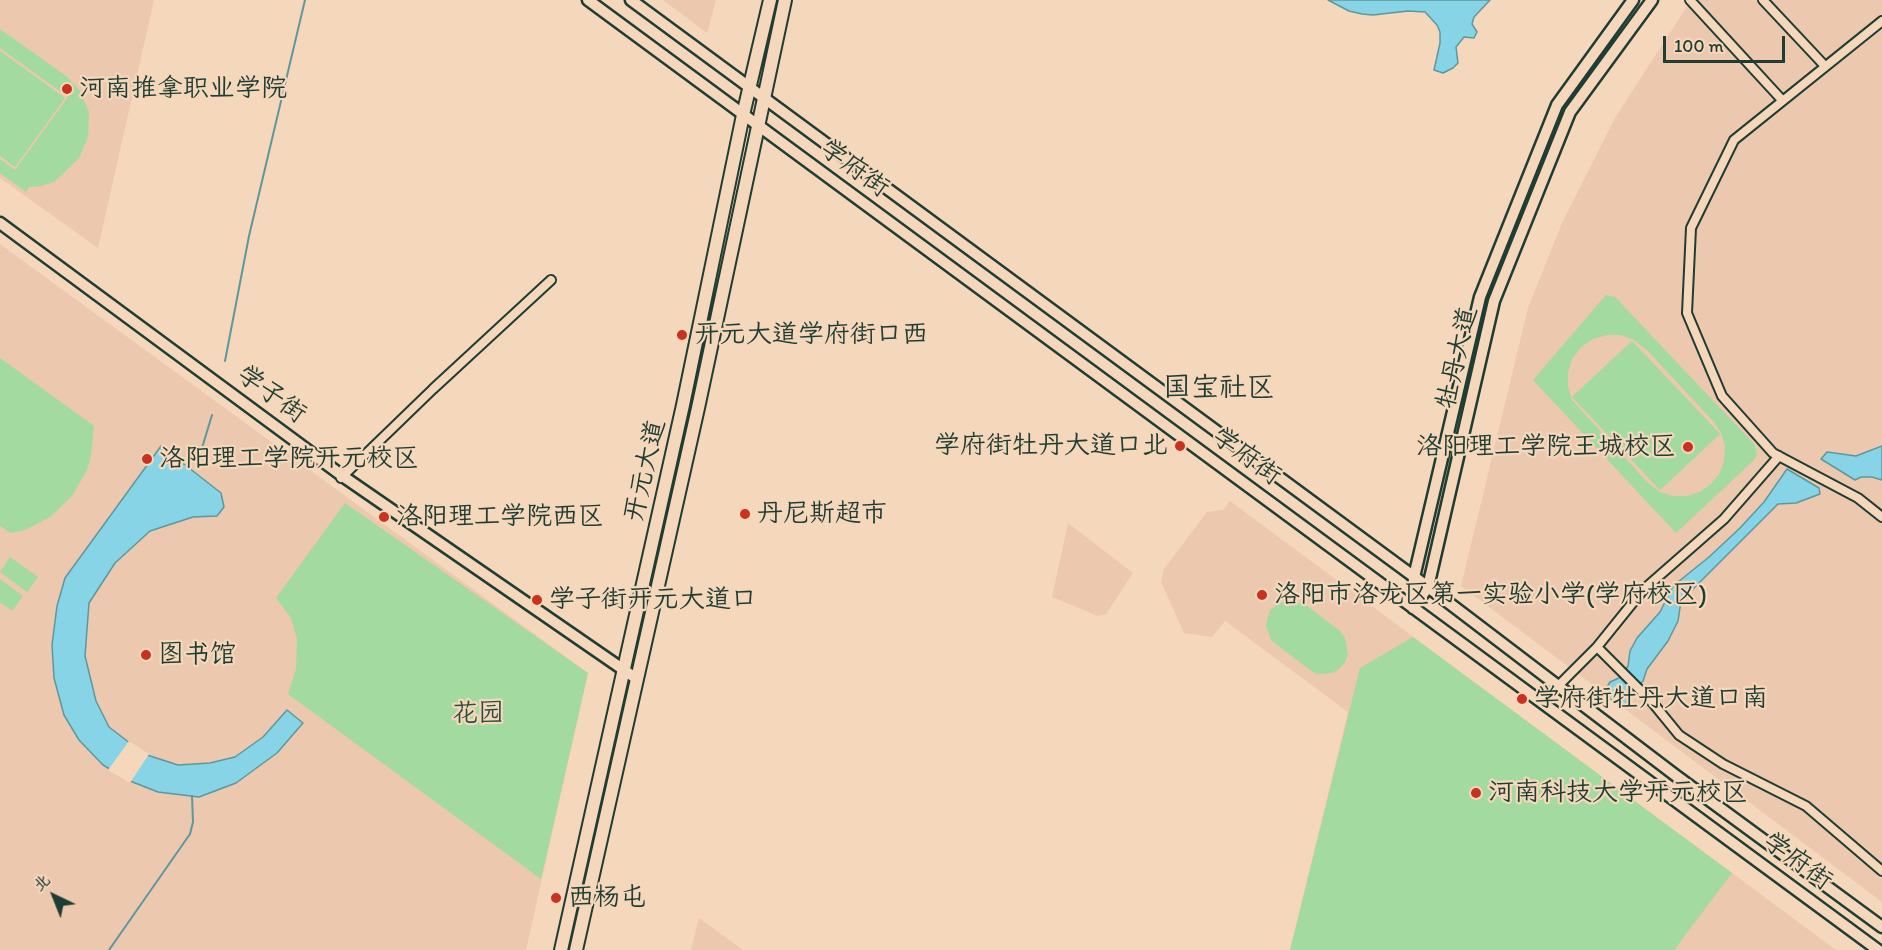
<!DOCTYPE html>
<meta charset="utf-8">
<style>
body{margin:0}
#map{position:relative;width:1882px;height:950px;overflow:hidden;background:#f5d8bb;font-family:Itim,"LXGW WenKai TC",sans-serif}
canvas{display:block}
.north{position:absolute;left:24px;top:866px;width:60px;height:60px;-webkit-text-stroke:4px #f5d8bb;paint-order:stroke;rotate:317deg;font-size:16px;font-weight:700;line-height:24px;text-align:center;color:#1f3d34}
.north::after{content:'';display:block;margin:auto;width:21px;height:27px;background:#1f3d34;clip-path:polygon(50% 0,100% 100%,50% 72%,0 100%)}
.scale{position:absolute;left:1663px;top:36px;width:122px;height:27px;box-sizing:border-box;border:3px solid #1f3d34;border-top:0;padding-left:8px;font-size:18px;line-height:21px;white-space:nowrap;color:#1f3d34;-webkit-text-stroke:4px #f5d8bb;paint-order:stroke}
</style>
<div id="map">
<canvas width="1882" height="950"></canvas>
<div class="north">北</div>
<div class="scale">100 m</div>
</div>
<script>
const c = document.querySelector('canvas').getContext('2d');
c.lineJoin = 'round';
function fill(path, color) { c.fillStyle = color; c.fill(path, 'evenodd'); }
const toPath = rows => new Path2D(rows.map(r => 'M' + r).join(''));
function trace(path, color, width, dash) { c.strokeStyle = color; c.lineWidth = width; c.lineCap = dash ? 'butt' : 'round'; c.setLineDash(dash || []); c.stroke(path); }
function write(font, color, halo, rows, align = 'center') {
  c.font = font + ' Itim,"LXGW WenKai TC",sans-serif'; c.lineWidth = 4.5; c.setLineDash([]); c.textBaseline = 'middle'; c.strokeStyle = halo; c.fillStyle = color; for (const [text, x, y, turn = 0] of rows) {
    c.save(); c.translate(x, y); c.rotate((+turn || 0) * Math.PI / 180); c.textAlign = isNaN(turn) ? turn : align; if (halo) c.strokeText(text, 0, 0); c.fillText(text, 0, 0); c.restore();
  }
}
const built = toPath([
 [0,0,154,0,98,248,0,178],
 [663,0,716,0,707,33],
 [1691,0,1882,0,1882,902,1461,586,1528,308,1562,223,1615,118],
 [0,244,588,673,526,950,0,950],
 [1230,501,1836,950,1290,950,1348,712,1225,621,1212,637,1184,633,1161,582,1164,569,1207,512,1223,510],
 [1068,523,1133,573,1106,614,1098,616,1052,597],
 [699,918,743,950,691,950]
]);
const green = toPath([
 [0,29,66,76,80,91,89,112,88,137,79,158,54,182,41,186,29,187,26,192,0,173,0,159,15,170,68,97,0,48],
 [0,51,65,98,15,167,0,156],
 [1606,295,1615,297,1754,444,1756,450,1757,455,1754,460,1676,533,1533,380],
 [1607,335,1621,335,1634,340,1646,349,1714,422,1721,433,1725,446,1724,460,1720,473,1711,484,1700,492,1687,496,1673,496,1660,492,1649,484,1572,400,1568,387,1568,372,1572,359,1581,347,1593,339],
 [1632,341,1720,434,1660,490,1572,397],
 [0,358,94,426,91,456,87,470,72,496,50,517,25,530,11,533,0,526],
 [345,503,588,673,541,879,288,694,296,669,297,639,291,618,276,598],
 [10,557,38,577,27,592,0,572],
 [0,579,23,596,12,611,0,602],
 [1292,600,1307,606,1340,631,1345,638,1348,654,1345,662,1339,669,1332,673,1317,674,1310,670,1271,640,1266,625,1270,610,1283,601],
 [1413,637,1732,873,1674,950,1290,950,1360,668]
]);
const water = toPath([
 [1328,0,1490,0,1474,17,1472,24,1477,32,1474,38,1464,37,1456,47,1458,63,1453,68,1443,73,1434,70,1440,43,1440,32,1437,25,1425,12,1408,11,1373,15,1362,14,1349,11,1328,0],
 [161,446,221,493,224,507,217,516,193,517,150,531,115,563,89,603,85,656,96,701,109,727,144,754,178,765,210,763,235,757,263,737,287,710,303,723,277,753,236,783,199,797,158,792,130,781,103,765,79,740,64,715,54,678,52,645,57,606,65,578,161,446],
 [1882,446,1882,480,1872,477,1861,477,1855,480,1821,459,1827,452,1856,456,1882,446],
 [1787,469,1819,488,1820,494,1796,503,1778,504,1681,601,1678,621,1668,641,1647,669,1643,681,1629,697,1623,708,1603,694,1610,682,1621,677,1628,666,1630,651,1637,638,1660,612,1673,586,1709,557,1740,528,1764,502,1787,469]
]);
const pier = toPath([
 [129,741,149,754,130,783,108,770]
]);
const stream = toPath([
 [225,361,249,236,305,0],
 [187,466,202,448,212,415],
 [109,950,190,834,193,822,192,796]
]);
const street = toPath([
 [1690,0,1782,100],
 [1763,0,1824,65],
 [1882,21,1734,140,1691,228,1687,313,1722,396,1773,453,1858,498,1882,517],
 [341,478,433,389,551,280],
 [1597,647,1652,702,1679,735,1723,764,1806,806,1882,871],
 [1558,686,1597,647,1643,590,1724,519,1779,456]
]);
const secondary = toPath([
 [588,0,1878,950],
 [631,0,1428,587,1675,775,1882,927],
 [0,223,344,477,637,679],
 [1413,608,1428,587,1494,301,1570,112,1652,0],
 [1413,608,1414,577,1480,297,1557,105,1633,0]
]);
const primary = toPath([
 [561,950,683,405,743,115,770,0],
 [576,950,698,408,785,0]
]);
const markers = [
 [67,89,6,"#c8321e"],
 [682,335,6,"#c8321e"],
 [1180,446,6,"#c8321e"],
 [1688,447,6,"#c8321e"],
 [147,459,6,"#c8321e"],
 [745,514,6,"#c8321e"],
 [384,517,6,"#c8321e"],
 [1262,595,6,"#c8321e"],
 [537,600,6,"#c8321e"],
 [146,655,6,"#c8321e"],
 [1522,699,6,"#c8321e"],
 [1476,793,6,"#c8321e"],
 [556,898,6,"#c8321e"]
];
const poiNames = [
 ["河南推拿职业学院",79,89],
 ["开元大道学府街口西",694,335],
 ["学府街牡丹大道口北",1168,446,"right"],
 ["洛阳理工学院王城校区",1676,447,"right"],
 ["洛阳理工学院开元校区",159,459],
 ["丹尼斯超市",757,514],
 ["洛阳理工学院西区",396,517],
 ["洛阳市洛龙区第一实验小学(学府校区)",1274,595],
 ["学子街开元大道口",549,600],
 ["图书馆",158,655],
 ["学府街牡丹大道口南",1534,699],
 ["河南科技大学开元校区",1488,793],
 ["西杨屯",568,898]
];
const streetNames = [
 ["学府街",854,169,36],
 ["牡丹大道",1458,358,-77],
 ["学子街",271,395,36],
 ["学府街",1246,457,36],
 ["开元大道",646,471,-77],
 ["学府街",1797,862,36]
];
const parkNames = [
 ["花园",478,714]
];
const quarterNames = [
 ["国宝社区",1219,389]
];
fill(built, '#ebc8ae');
fill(green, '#a2da9f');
fill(water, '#87d4e6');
trace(water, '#5d989f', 1.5);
fill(pier, '#f5d8bb');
trace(stream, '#5d989f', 2);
trace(street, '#1f3d34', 12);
trace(secondary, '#1f3d34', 15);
trace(primary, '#1f3d34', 16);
trace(street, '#f5d8bb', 8);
trace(secondary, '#f5d8bb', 10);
trace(primary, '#f5d8bb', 12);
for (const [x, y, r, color] of markers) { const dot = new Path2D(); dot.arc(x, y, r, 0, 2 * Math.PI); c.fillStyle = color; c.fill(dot); trace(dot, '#f5d8bb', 2); }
write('26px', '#1f3d34', '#f5d8bb', poiNames, 'left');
write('26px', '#1f3d34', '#f5d8bb', streetNames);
write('26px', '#2c4d3f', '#f5d8bb', parkNames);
write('28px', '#1f3d34', '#f5d8bb', quarterNames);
</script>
